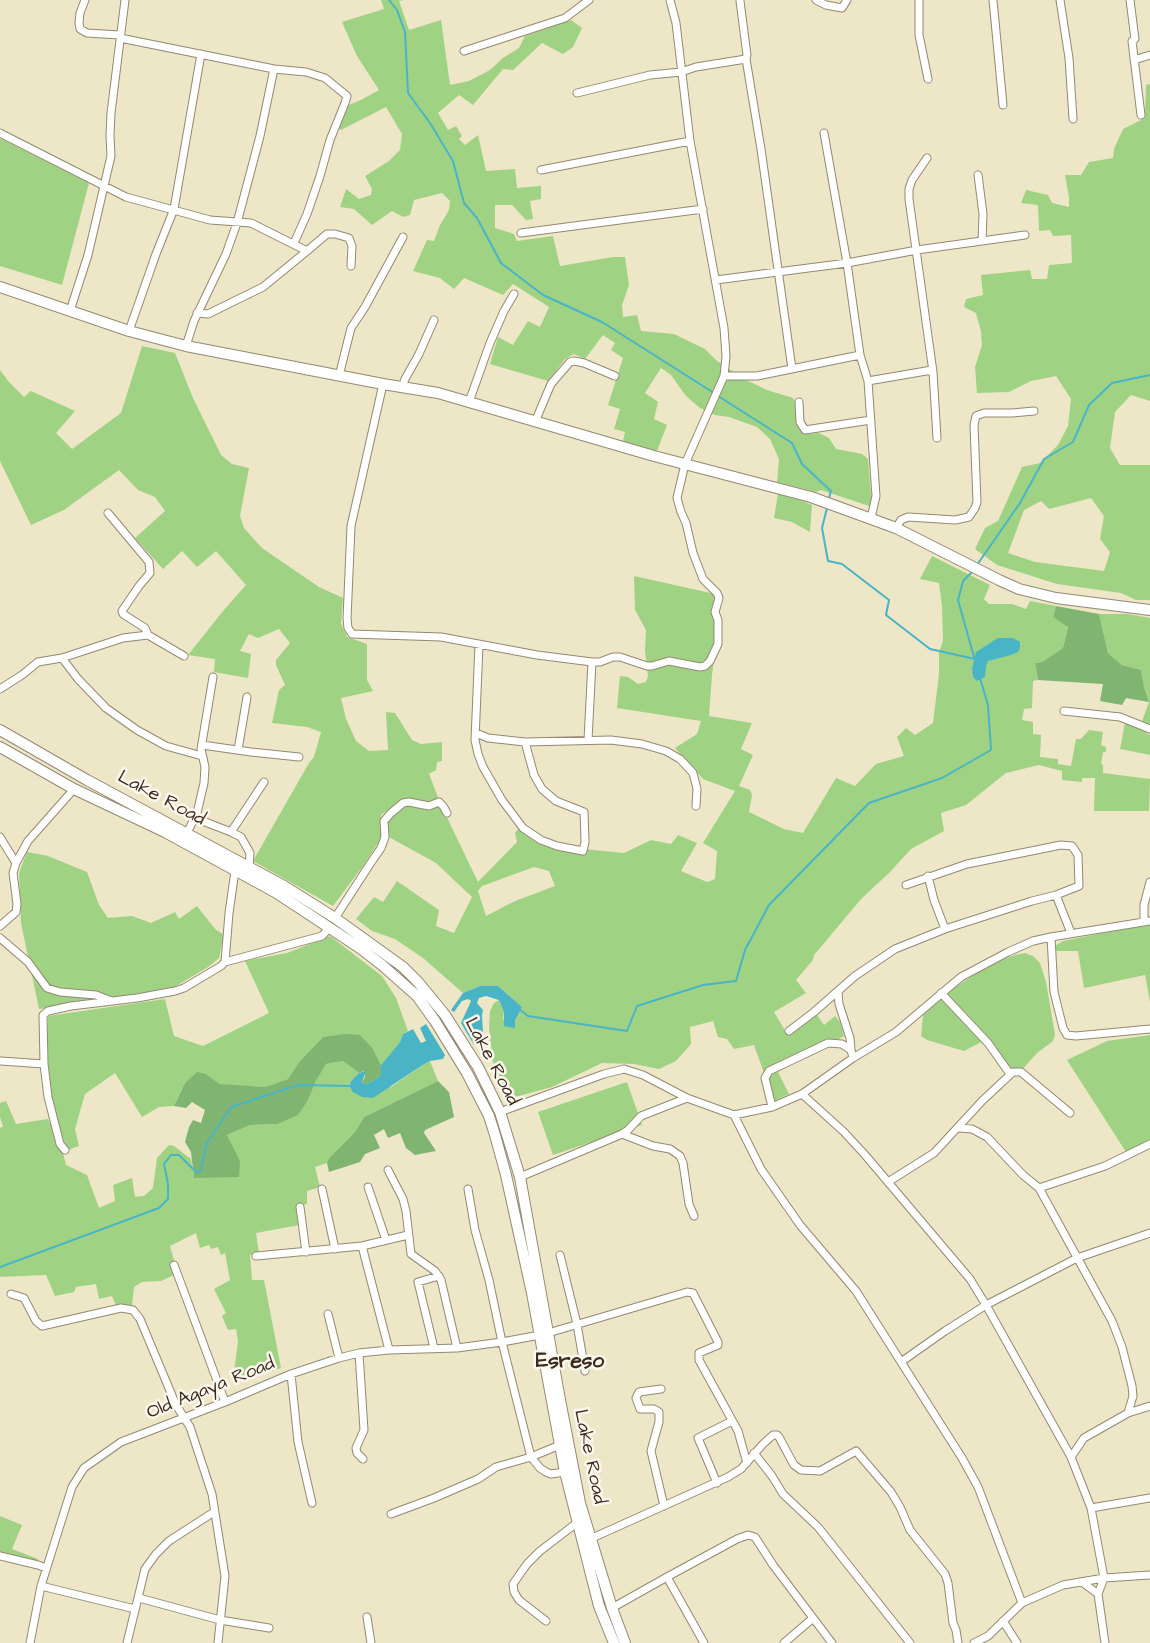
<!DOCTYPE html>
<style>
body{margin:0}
canvas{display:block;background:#ede6c7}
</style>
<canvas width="1150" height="1643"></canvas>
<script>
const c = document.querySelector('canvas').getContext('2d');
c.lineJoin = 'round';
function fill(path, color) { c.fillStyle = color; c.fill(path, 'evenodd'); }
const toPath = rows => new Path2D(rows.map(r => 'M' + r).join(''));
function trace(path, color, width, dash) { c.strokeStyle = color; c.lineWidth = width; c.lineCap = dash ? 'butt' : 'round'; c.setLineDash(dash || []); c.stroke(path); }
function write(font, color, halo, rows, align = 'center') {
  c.font = font + ' "Architects Daughter",sans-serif'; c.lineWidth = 5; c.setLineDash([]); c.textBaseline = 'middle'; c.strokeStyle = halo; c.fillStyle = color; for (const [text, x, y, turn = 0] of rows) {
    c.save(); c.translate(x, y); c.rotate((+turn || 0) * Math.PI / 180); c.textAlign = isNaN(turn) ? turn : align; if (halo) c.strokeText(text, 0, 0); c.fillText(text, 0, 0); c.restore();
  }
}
const green = toPath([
 [381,0,404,0,399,1,409,30,441,20,450,85,469,81,490,70,503,58,519,48,525,36,571,20,582,28,573,47,563,54,542,43,513,70,503,69,473,105,459,95,438,113,448,130,456,126,462,136,459,139,465,145,478,135,486,171,515,169,517,188,541,186,541,199,530,201,533,219,526,220,512,205,495,205,495,228,514,234,517,241,553,236,560,266,613,257,625,257,629,285,622,305,623,317,637,315,641,331,674,334,705,349,717,361,746,380,767,390,793,398,797,405,796,420,800,431,810,434,819,433,829,438,836,449,862,454,868,459,872,507,821,490,816,492,777,482,779,459,770,439,757,427,729,417,715,415,700,408,686,396,671,375,661,368,645,393,658,402,654,419,667,425,657,451,623,441,625,432,614,429,620,409,608,405,623,358,611,350,615,343,603,335,585,359,574,354,565,359,548,381,490,364,498,337,513,345,528,321,540,327,549,307,513,284,503,295,464,278,454,289,440,278,413,271,427,240,434,241,440,225,449,210,450,201,442,193,414,200,410,215,403,217,392,211,372,225,354,209,340,207,346,189,359,199,371,195,372,189,365,176,389,161,400,150,402,134,386,107,341,130,334,123,339,109,361,100,379,90,357,56,342,22,384,9],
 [1150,84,1150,401,1131,395,1115,412,1110,448,1120,465,1150,465,1150,600,1136,600,1121,593,1057,584,997,565,975,549,985,528,998,521,1022,467,1040,463,1058,445,1068,426,1071,399,1056,376,1031,381,1009,392,977,393,975,367,982,345,981,331,976,313,964,307,966,299,983,295,981,275,1030,270,1032,279,1047,279,1049,265,1072,263,1071,235,1053,236,1050,230,1039,231,1038,205,1021,203,1026,190,1048,195,1052,203,1069,207,1069,197,1065,175,1081,175,1089,162,1113,158,1114,149,1123,129,1145,118,1146,85],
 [1091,498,1104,516,1100,539,1110,552,1104,571,1035,562,1008,553,1024,510,1041,501,1049,509],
 [0,138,89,183,62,285,0,266],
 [142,346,175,353,193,398,221,455,232,464,249,468,240,516,244,528,262,548,319,587,343,598,341,623,347,637,367,644,367,680,373,691,341,698,346,719,356,741,369,751,388,750,386,712,395,713,412,740,421,744,442,742,442,761,437,762,436,770,429,774,439,800,428,804,422,800,409,799,398,803,381,815,382,837,363,866,333,906,253,861,309,763,314,757,321,732,307,727,272,723,279,690,285,685,276,665,276,660,290,643,279,629,258,638,249,634,240,651,251,654,248,678,214,672,215,659,188,655,223,611,246,585,216,551,197,567,182,551,163,569,135,538,165,511,155,497,138,490,119,470,64,510,31,525,0,461,0,370,9,382,24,397,31,391,75,411,56,433,72,449,121,413],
 [778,494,798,499,812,505,810,532,792,522,774,518],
 [932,556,990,585,984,599,989,604,1012,604,1026,609,1030,601,1056,606,1053,617,1068,626,1063,648,1042,662,1035,663,1038,680,1033,681,1032,708,1024,709,1022,720,1033,722,1033,734,1041,735,1040,757,1058,759,1058,764,1071,766,1076,739,1081,739,1089,730,1103,732,1101,745,1106,747,1106,752,1103,752,1101,764,1103,765,1103,773,1150,779,1149,811,1094,811,1095,778,1082,778,1082,782,1062,780,1062,771,1039,765,1006,773,966,805,941,813,944,831,911,849,889,873,862,898,814,955,813,960,796,980,806,993,774,1012,787,1034,798,1029,817,1015,824,1025,835,1016,840,1022,844,1036,837,1040,824,1040,804,1057,778,1072,789,1094,774,1101,754,1045,734,1049,727,1039,718,1037,713,1021,690,1027,691,1044,676,1061,659,1069,634,1064,602,1063,552,1087,508,1099,493,1062,489,1028,490,1011,494,1003,499,1000,504,1012,503,1019,515,1027,515,1022,522,1007,498,986,480,986,463,993,423,958,395,939,372,931,356,919,374,897,383,902,397,881,439,910,436,926,454,933,472,897,436,863,387,836,387,821,405,804,441,805,478,882,517,842,515,833,517,830,522,829,530,832,547,847,552,842,573,848,624,853,651,840,671,844,678,835,697,843,681,871,707,882,715,879,717,851,703,843,735,791,703,779,675,748,697,734,701,721,617,708,620,676,628,677,638,684,646,682,648,676,645,651,646,630,635,610,634,576,715,594,721,603,712,675,709,716,752,723,741,749,753,755,739,786,750,790,752,795,749,812,784,829,803,833,836,778,855,786,876,764,904,756,897,737,906,728,915,735,933,723,939,674,939,653,943,641,942,606,939,583,920,579],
 [534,867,549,871,555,886,515,901,486,916,478,891,482,886],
 [1099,614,1128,614,1150,618,1150,728,1141,724,1149,702,1144,687,1141,670,1122,665,1108,653],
 [1125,723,1128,723,1150,735,1150,755,1120,749],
 [27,852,48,856,87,872,99,905,108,918,132,916,151,923,175,912,179,919,197,906,215,929,224,935,219,958,208,967,171,989,158,993,39,1009,21,923,19,873],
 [1144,925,1150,925,1150,1002,1145,975,1084,988,1078,951,1055,951,1055,946,1063,941],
 [330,936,382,976,396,998,408,1031,403,1034,400,1042,381,1065,373,1049,323,1037,299,1062,288,1079,265,1087,235,1086,220,1084,206,1074,185,1083,174,1106,159,1107,142,1117,115,1073,85,1094,75,1129,79,1146,68,1150,55,1121,50,1095,47,1054,48,1016,165,999,174,1036,203,1046,269,1013,245,961,287,953],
 [1025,953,1033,956,1040,963,1046,982,1055,1035,1053,1041,1037,1053,1019,1073,1010,1071,989,1038,964,1051,927,1040,921,1036,923,1015,954,988,991,964,1015,955],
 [1150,1035,1150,1141,1126,1152,1067,1060,1107,1041],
 [343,1061,359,1073,351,1081,391,1087,421,1066,430,1061,438,1081,364,1117,355,1132,329,1158,327,1163,315,1167,320,1187,307,1191,307,1204,298,1206,299,1225,256,1233,259,1253,250,1255,252,1280,264,1280,281,1368,235,1383,234,1373,238,1341,236,1329,228,1330,222,1316,226,1313,214,1289,230,1280,225,1253,221,1255,218,1247,211,1249,209,1245,200,1248,196,1233,170,1246,175,1264,174,1275,161,1281,142,1282,134,1287,132,1305,116,1306,112,1296,99,1299,96,1284,76,1287,74,1292,55,1296,46,1275,0,1277,0,1128,3,1126,0,1117,0,1103,6,1101,16,1124,48,1119,63,1153,66,1165,87,1175,99,1208,115,1201,113,1185,132,1178,135,1197,144,1196,153,1188,157,1158,169,1145,174,1146,191,1159,194,1178,231,1145,227,1135,250,1125,277,1124,308,1100,316,1081,326,1064],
 [627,1082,642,1125,553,1155,538,1112],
 [0,1516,22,1525,12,1549,38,1559,38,1562,0,1554]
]);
const forest = toPath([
 [1056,606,1099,614,1108,653,1122,665,1141,670,1144,687,1149,702,1126,698,1122,705,1100,701,1103,684,1038,680,1035,663,1042,662,1063,648,1068,627,1053,617],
 [346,1034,360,1035,373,1049,381,1065,381,1075,370,1083,364,1084,362,1082,365,1077,364,1071,359,1073,343,1061,326,1064,316,1081,308,1100,298,1115,277,1124,250,1125,227,1135,240,1161,239,1177,194,1178,191,1152,185,1142,189,1127,193,1120,201,1123,205,1110,192,1102,186,1108,174,1106,185,1083,197,1072,206,1074,220,1084,265,1087,288,1079,299,1062,323,1037],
 [438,1081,449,1092,454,1117,425,1130,424,1133,436,1151,415,1155,406,1148,400,1133,388,1138,384,1129,374,1135,380,1148,365,1154,360,1162,329,1172,327,1163,329,1158,355,1132,364,1117]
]);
const water = toPath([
 [998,638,1013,638,1020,642,1020,648,1018,652,1011,655,988,661,986,666,985,677,977,681,973,677,972,669,976,652],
 [480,986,498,986,522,1007,515,1021,515,1028,508,1027,504,1026,504,1012,499,1000,486,996,479,998,477,1003,483,1010,482,1015,483,1033,478,1044,474,1045,461,1023,471,1001,468,999,462,1001,454,1012,451,1010,463,993],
 [426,1024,445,1055,443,1059,430,1061,421,1066,373,1098,362,1097,353,1092,350,1087,351,1081,359,1073,366,1071,362,1082,364,1084,370,1083,381,1075,381,1065,400,1042,403,1034,413,1029,421,1043,426,1041,420,1028]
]);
const stream = toPath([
 [389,0,397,10,405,32,408,93,430,123,453,161,464,203,477,218,501,263,543,295,602,322,714,393],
 [718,396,792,443,802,464,831,491,829,498],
 [827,508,822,528,828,561,842,564,889,600,886,615,930,649,975,659],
 [977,565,1020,503,1044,459,1073,442,1089,405,1112,383,1150,375],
 [973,571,963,581,958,600,974,657],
 [519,1009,528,1016,627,1031,637,1006,703,985,736,981,745,950,769,905,869,803,942,778,991,750,988,705,980,678],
 [0,1267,159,1208,168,1199,168,1184,164,1164,171,1155,179,1155,196,1172,200,1171,207,1143,231,1107,298,1085,352,1086]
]);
const street = toPath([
 [85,0,80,13,79,23,80,29,87,33,120,35],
 [816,0,826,5,842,8,847,0],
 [919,0,919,35,928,79],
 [993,0,1003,105],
 [1060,0,1069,58,1073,119],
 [1130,0,1135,39,1132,41,1141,115],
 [120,38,274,69,306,72,325,78,347,96,345,103,330,140,320,176,307,214,294,243],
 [464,51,565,18,589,0],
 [746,59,761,149,792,369],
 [1134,60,1150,55],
 [577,93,650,75,681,72,696,67,746,59,747,55,740,1],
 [0,133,126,197,210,220,251,223,307,251,327,234,335,234,349,238,352,246,351,266],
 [824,133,847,263,860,355,868,381,876,496,871,518],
 [927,158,912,180,909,189,909,199,933,372,937,438],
 [541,170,690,141],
 [978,175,983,214,982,241],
 [521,233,703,209],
 [716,280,847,263,917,250,1025,235],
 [70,311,88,255,111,156,110,136,111,113,125,0],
 [197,313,208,314,263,287,307,251],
 [129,331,156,254,174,209,201,54],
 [186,346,194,321,226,254,237,223,260,136,274,69],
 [339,376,351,328,365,307,403,237],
 [724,376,757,376,860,355],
 [868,381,932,370],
 [383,384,351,526,347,619,348,628,352,634,441,637,537,655,592,662,600,662,613,657,620,657,647,666,652,666,669,661,700,667,705,666,710,661,718,644,718,620,715,612,719,598,717,593,703,579,693,553,686,523,681,512,677,498,685,464,724,376,726,356,724,328,690,141,676,23,670,0],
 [402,387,405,379,419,354,434,320],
 [469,402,490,343,504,311,514,294],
 [799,402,800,422,805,430,871,420],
 [535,422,551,384,570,362,574,361,584,363,615,376],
 [108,513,149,562,150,573,139,586,122,611,123,614,145,628,148,635],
 [896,528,901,520,908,517,955,520,969,517,975,508,977,502,974,425,976,416,984,413,1012,413,1034,411],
 [479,645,475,740,478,754,483,767,502,800,523,828,541,840,557,846,583,851,585,842,584,812,556,801,542,789,534,775,525,742],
 [62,658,78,679,106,708,137,730,166,746,202,756],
 [0,689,22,675,38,662,62,658,123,638,148,635,184,656],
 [1064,711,1120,717,1150,729],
 [476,733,488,738,525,742,611,740,642,744,666,751,680,759,693,773,697,789,696,806],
 [588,740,592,662],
 [202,745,251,752,299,757],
 [238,750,247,697],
 [195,818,231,832,241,837,250,853,249,867],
 [231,832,264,782],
 [187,833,197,813,204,783,205,767,201,749,213,677],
 [0,837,16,863,13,873,17,904,16,912,0,926],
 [16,863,28,841,74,789],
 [928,876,934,900,945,929],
 [906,885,967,864,1061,845,1072,846,1078,855,1079,886,1056,895,1071,933],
 [335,918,370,864,381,848,385,837,384,821,391,813,403,803,409,802,429,806,439,802,443,806,447,813],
 [1144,920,1144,905,1150,882],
 [1051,937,1054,992,1063,1028,1067,1035,1076,1036,1150,1029],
 [0,938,28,962,47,988,60,992,96,995,109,1000],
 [225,962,322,936,329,928],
 [838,992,839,1004,850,1038,851,1050],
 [941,993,988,1043,1010,1074],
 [789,1031,814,1012,855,976,895,949,945,929,1032,901,1056,895],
 [1,1061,44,1064],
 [802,1094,844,1132,866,1156,970,1279,986,1305,1071,1457,1091,1508,1104,1578,1098,1594,1105,1643],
 [772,1107,765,1078,769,1071,828,1043,842,1044,851,1050,853,1058],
 [500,1112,604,1074,624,1069,643,1075,687,1098,734,1115,772,1107,802,1094,853,1058,896,1032,961,977,1008,952,1033,941,1051,937,1150,921],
 [734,1115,761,1169,800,1225,856,1291,962,1458,978,1487,1022,1603],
 [959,1128,972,1129,987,1137,1023,1175,1039,1188,1105,1166,1150,1144],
 [622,1134,653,1146,670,1149,680,1156,683,1163,689,1204,694,1216],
 [65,1150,60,1144,48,1097,44,1064,43,1015,48,1011,71,1006,137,998,175,991,184,988,221,966,225,962,229,913,235,871],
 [388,1170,403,1199,406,1211,411,1254,435,1271,441,1280,457,1348],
 [520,1177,622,1134,628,1130,641,1116,687,1098],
 [888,1182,934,1153,982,1101,1013,1072,1021,1072,1070,1113],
 [368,1187,386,1240],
 [1039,1188,1112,1321,1122,1347,1132,1386,1133,1396,1128,1413,1084,1438,1071,1457],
 [322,1189,335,1249],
 [468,1189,475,1230,489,1280,502,1342,531,1457,560,1445],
 [300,1207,306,1252],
 [362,1246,389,1350],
 [560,1255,577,1324,585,1371],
 [256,1256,362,1246,408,1235],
 [174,1265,225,1402],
 [11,1294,24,1298,36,1321,42,1326,121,1308,133,1310,140,1319,176,1405,190,1427,212,1494,225,1576,218,1643],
 [328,1314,339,1358],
 [548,1333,687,1292,693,1293,718,1342,718,1345,699,1353,699,1360,738,1431,747,1463],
 [434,1348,418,1282,439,1276],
 [359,1353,364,1430,356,1448,357,1453,363,1459],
 [901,1362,945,1331,986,1305,1077,1258,1150,1233],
 [291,1374,298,1442,312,1503],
 [661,1389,639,1392,636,1398,640,1409,654,1409,659,1412,659,1422,651,1451,664,1506],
 [1128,1413,1150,1406],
 [754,1453,772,1476,783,1494,818,1527,910,1643],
 [717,1483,698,1438,732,1421],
 [1091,1508,1150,1498],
 [391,1514,434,1498,478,1479,496,1467,531,1457,540,1468,546,1472,551,1474,565,1472],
 [590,1539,728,1477,741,1469,763,1444,773,1435,777,1435,779,1437,794,1465,801,1470,820,1471,856,1451,891,1492,900,1507,910,1530,945,1574,948,1583,953,1623,956,1630,958,1643],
 [0,1556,38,1565,46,1568],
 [667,1577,704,1643],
 [1082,1582,1098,1594],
 [41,1586,135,1609],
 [139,1598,220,1620,269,1628],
 [612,1608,667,1577,737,1539,748,1535,755,1537,773,1565,832,1643],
 [367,1617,371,1643],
 [546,1621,519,1600,514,1592,513,1584,527,1564,540,1551,578,1522],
 [1003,1621,1017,1643],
 [30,1643,41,1586,72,1487,84,1468,121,1442,225,1402,291,1374,339,1358,359,1353,389,1350,457,1348,502,1342,540,1335],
 [127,1643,145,1569,156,1554,169,1541,214,1512],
 [784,1643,812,1619],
 [974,1643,988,1636,1022,1603,1063,1585,1104,1578,1150,1575]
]);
const secondary = toPath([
 [0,287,129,331,186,346,383,384,438,393,654,456,811,497,896,528,999,580,1019,589,1056,598,1150,610],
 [0,730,87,780,284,886,335,918,403,967,418,982,445,1015,478,1067,500,1112,520,1177,560,1400,580,1503,612,1608,625,1643],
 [0,747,74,789,165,832,275,892,298,907,360,948,382,965,417,996,435,1021,467,1073,489,1116,495,1135,506,1175,532,1293,565,1472,599,1606,614,1643]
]);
const streetNames = [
 ["Lake Road",161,799,28],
 ["Lake Road",491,1062,62],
 ["Old Agaya Road",211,1389,-22],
 ["Lake Road",589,1457,78]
];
const quarterNames = [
 ["Esreso",570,1363]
];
fill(green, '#9fd383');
fill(forest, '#7fb571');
fill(water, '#4ab4c7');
trace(stream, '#4ab4c7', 2);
trace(street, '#948872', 9);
trace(secondary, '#948872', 12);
trace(street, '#fff', 7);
trace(secondary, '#fff', 10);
write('19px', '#3b2a1e', '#fbf7ec', streetNames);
write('bold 21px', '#3b2a1e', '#fbf7ec', quarterNames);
</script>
